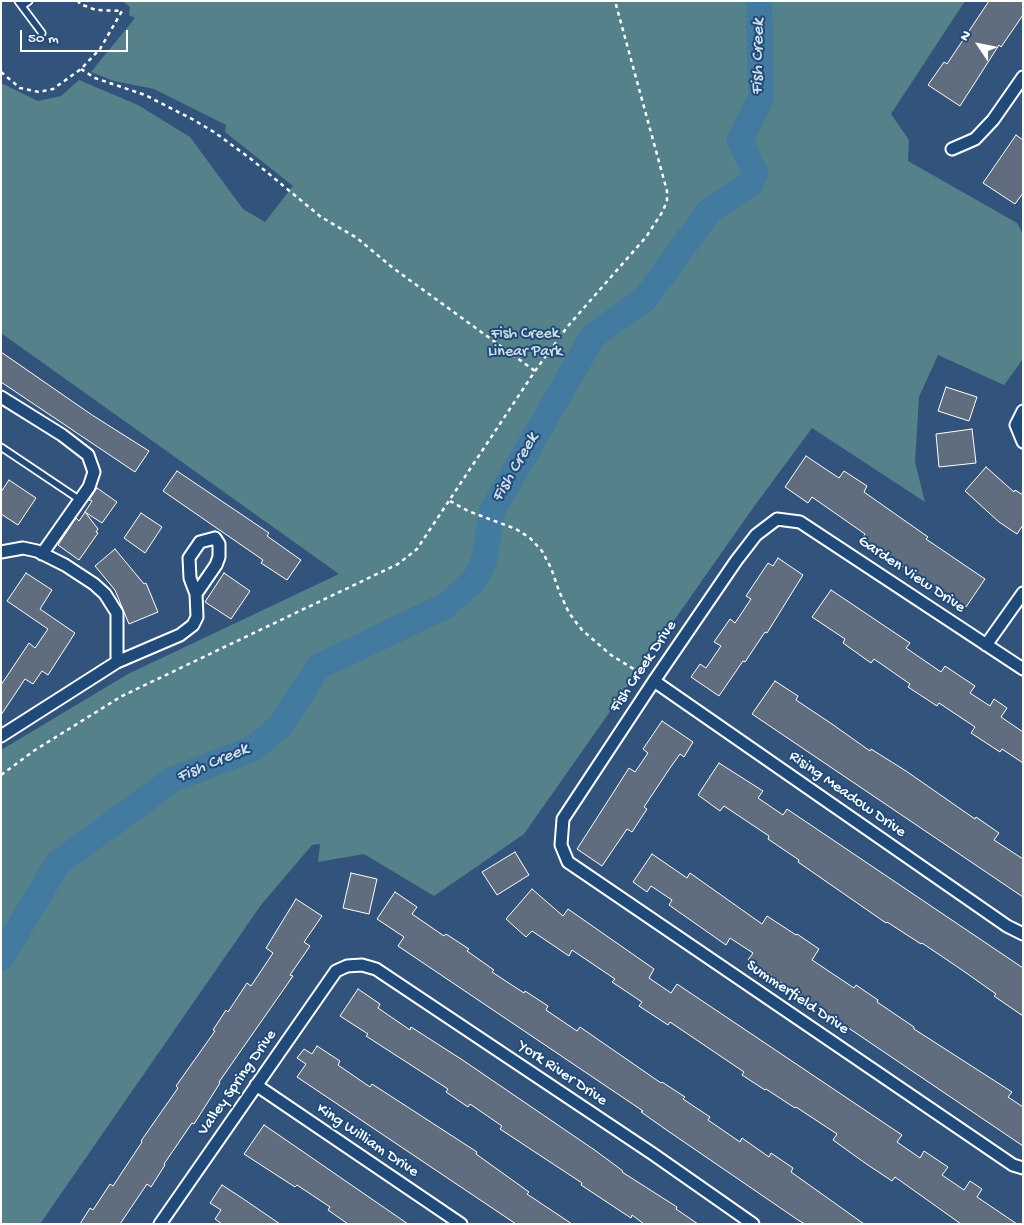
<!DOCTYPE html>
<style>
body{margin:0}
#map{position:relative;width:1024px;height:1225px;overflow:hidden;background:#32547c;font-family:"Gochi Hand",sans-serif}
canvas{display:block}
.frame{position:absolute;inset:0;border:2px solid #fff;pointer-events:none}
.north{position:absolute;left:954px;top:20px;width:50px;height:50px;-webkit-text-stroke:4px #1f4a7a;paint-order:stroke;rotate:304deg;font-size:14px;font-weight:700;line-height:20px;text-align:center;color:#fff}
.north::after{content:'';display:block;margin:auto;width:18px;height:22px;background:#fff;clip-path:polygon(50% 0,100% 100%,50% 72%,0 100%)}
.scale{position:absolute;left:20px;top:30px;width:108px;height:22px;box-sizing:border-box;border:2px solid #fff;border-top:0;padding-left:6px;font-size:15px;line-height:18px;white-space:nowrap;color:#fff;-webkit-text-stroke:4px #1f4a7a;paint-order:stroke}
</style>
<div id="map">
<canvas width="1024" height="1225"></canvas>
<div class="frame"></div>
<div class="north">N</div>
<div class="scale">50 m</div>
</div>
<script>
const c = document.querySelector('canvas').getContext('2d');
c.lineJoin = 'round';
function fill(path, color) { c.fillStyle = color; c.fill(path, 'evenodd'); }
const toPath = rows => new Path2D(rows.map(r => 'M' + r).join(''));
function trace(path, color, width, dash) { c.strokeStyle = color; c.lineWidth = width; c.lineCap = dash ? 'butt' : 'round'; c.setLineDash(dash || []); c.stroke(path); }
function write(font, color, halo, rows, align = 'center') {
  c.font = font + ' "Gochi Hand",sans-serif'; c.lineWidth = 4; c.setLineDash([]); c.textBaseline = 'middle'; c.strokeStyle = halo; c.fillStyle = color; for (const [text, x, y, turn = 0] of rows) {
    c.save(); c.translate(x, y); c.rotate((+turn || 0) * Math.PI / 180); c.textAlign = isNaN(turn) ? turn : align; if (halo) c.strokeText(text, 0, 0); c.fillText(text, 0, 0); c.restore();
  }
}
const green = toPath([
 [122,1,965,1,891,114,909,140,908,161,1017,223,1023,234,1023,359,1004,385,938,355,919,397,915,462,925,502,812,428,753,508,524,834,434,896,364,854,318,862,320,844,312,845,261,905,40,1224,1,1224,1,750,128,674,339,574,1,333,1,83,38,101,61,96,79,80,138,105,190,137,243,209,265,222,293,186,225,132,226,125,154,89,114,81,91,72,135,18,129,15,130,7]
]);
const river = toPath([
 [1,958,58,863,172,780,254,748,280,726,318,667,445,606,474,581,484,561,492,511,593,336,645,299,709,211,750,184,755,173,740,140,761,98,759,1]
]);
const building = toPath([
 [989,1,1023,1,1023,15,1001,47,999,45,960,106,928,85,944,62,947,64,989,1],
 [1016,135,1023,140,1023,193,1015,204,983,183,1016,135],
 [1,352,92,415,149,451,135,472,1,382,1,352],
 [946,387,977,397,969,421,938,411,946,387],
 [972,429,976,463,939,467,936,434,972,429],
 [806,456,839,478,844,471,867,486,864,492,928,537,926,539,985,579,966,607,861,540,865,534,812,497,808,503,785,487,806,456],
 [986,467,1014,492,1015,490,1023,495,1023,525,1017,534,999,522,965,491,986,467],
 [177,471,269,533,267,536,301,560,287,580,261,563,263,560,163,491,177,471],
 [9,480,36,498,18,525,1,514,1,492,9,480],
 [97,488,117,502,102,523,85,512,92,501,89,500,97,488],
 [85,512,98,529,96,532,98,533,79,560,58,545,76,518,79,521,85,512],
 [141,513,162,527,145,553,124,538,141,513],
 [115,549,144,584,146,583,158,612,129,624,115,590,95,566,115,549],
 [778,558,803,575,767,633,765,632,745,662,743,661,719,696,691,677,700,664,706,668,721,646,714,642,730,619,735,623,751,599,746,596,768,563,773,566,778,558],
 [26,573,52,590,40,609,75,633,48,675,42,671,33,684,25,679,1,715,1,685,29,643,35,648,48,629,7,601,26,573],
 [224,573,250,591,231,619,205,602,224,573],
 [831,590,910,643,906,648,941,672,945,666,975,686,970,693,990,706,994,699,1007,708,1001,717,1023,732,1023,763,1002,749,1000,752,971,733,975,727,939,703,937,706,908,687,910,684,874,659,871,663,843,643,845,639,812,617,831,590],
 [775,681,798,696,796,700,832,724,870,751,871,749,906,771,975,819,976,817,999,833,994,840,1023,859,1023,897,752,714,775,681],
 [662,721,693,742,684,757,680,754,670,768,644,807,647,809,632,832,627,829,602,866,577,849,629,768,635,772,648,753,643,749,662,721],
 [719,763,763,791,758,798,783,815,787,809,1023,968,1023,1016,994,996,996,994,962,970,922,943,921,944,887,922,886,923,798,862,799,860,768,839,769,836,724,806,720,811,698,795,719,763],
 [515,852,529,875,497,895,482,872,515,852],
 [652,854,687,878,690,873,762,924,767,916,796,935,797,934,819,949,812,960,854,988,856,985,878,1000,877,1002,914,1027,914,1029,1012,1092,1008,1097,1023,1107,1023,1146,748,960,753,953,730,938,726,945,669,905,672,900,651,886,647,892,633,882,652,854],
 [351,873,377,879,369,914,343,908,351,873],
 [532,889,563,916,568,909,654,969,649,978,671,993,677,984,902,1135,897,1142,920,1158,924,1151,948,1167,942,1175,964,1190,970,1181,982,1189,977,1197,1017,1224,961,1224,895,1177,892,1181,865,1163,833,1140,837,1134,796,1107,795,1108,766,1089,765,1090,742,1075,744,1072,670,1022,668,1025,639,1006,642,1002,612,982,615,979,572,950,569,956,532,931,526,937,506,919,532,889],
 [395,892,417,907,412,914,444,936,446,934,469,949,467,951,494,970,492,972,524,993,525,991,548,1006,546,1010,577,1031,580,1027,661,1083,662,1082,685,1097,683,1099,710,1117,708,1120,740,1142,742,1138,769,1157,771,1153,793,1168,791,1172,864,1224,805,1224,798,1220,668,1131,641,1112,643,1111,398,946,404,937,377,919,395,892],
 [296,899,322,916,304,942,310,946,290,975,293,976,219,1082,220,1083,194,1124,192,1123,164,1164,165,1165,151,1187,147,1184,120,1224,80,1224,90,1208,93,1210,110,1184,113,1186,142,1142,141,1141,178,1088,176,1086,215,1031,213,1030,226,1010,228,1012,247,983,251,986,273,953,266,948,296,899],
 [358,989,380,1004,378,1008,410,1030,411,1027,461,1059,596,1151,623,1171,622,1172,677,1207,676,1209,698,1224,644,1224,632,1215,631,1218,581,1185,582,1183,500,1129,502,1126,470,1104,468,1107,446,1092,448,1089,366,1036,368,1034,340,1016,358,989],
 [317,1046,340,1061,338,1065,370,1087,372,1084,477,1152,476,1154,529,1192,527,1194,572,1224,516,1224,297,1077,306,1064,297,1058,304,1049,312,1054,317,1046],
 [264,1125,286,1140,408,1224,348,1224,328,1210,330,1207,297,1185,295,1187,244,1154,264,1125],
 [222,1185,242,1198,280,1224,222,1224,215,1219,221,1210,210,1203,222,1185]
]);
const path = toPath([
 [81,69,95,78,145,95,192,119,214,132,251,159,321,217,357,238,393,268,535,371],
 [1,72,20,88,39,92,53,89,81,69,100,49,122,11,96,10,80,4,78,1],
 [450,501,468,511,516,529,530,538,542,551,551,568,559,591,569,613,582,630,611,655,640,673],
 [1,775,35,750,122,696,398,564,417,549,535,371,568,326,646,237,663,211,667,200,667,191,615,1]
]);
const service = toPath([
 [18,1,42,33],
 [22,6,29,1],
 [1,447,80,500]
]);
const minor = toPath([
 [952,149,975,139,993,120,1023,77],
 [1,397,62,435,88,455,94,472,89,487,42,554],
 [1023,411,1016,425,1023,442],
 [215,538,219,544,219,557,216,565,196,594,190,578,189,558,200,542,215,538],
 [1,552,23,548,37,551,65,565,94,584,105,594,117,613,117,662],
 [986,645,1023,593],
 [1023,669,800,522,777,519,756,535,736,561,654,681,563,819,561,845,568,862,1013,1165,1023,1168],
 [654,681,1007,926,1023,934],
 [1,736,117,662,180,635,193,625,197,617,196,594],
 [256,1085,461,1224],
 [160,1224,336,971,347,966,362,965,376,969,653,1154,753,1224]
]);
const parkNames = [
 ["Fish Creek",525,335],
 ["Linear Park",525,353]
];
const streetNames = [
 ["Garden View Drive",911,575,34],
 ["Fish Creek Drive",644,667,-56],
 ["Rising Meadow Drive",847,795,35],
 ["Summerfield Drive",797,998,34],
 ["York River Drive",562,1074,34],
 ["Valley Spring Drive",238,1083,-55],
 ["King William Drive",367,1141,34]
];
const waterNames = [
 ["Fish Creek",759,57,-89],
 ["Fish Creek",516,468,-60],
 ["Fish Creek",213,764,-23]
];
fill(green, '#54818a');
trace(river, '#437a9f', 26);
fill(building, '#5f6d7f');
trace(building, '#fff', 1);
trace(service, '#fff', 9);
trace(minor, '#fff', 15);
trace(path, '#fff', 2.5, [4, 4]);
trace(service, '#1f4a7a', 5.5);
trace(minor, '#1f4a7a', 11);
write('16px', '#d4e0e2', '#1f4a7a', parkNames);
write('16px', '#fff', '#1f4a7a', streetNames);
write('italic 18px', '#d0dee7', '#1f4a7a', waterNames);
</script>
